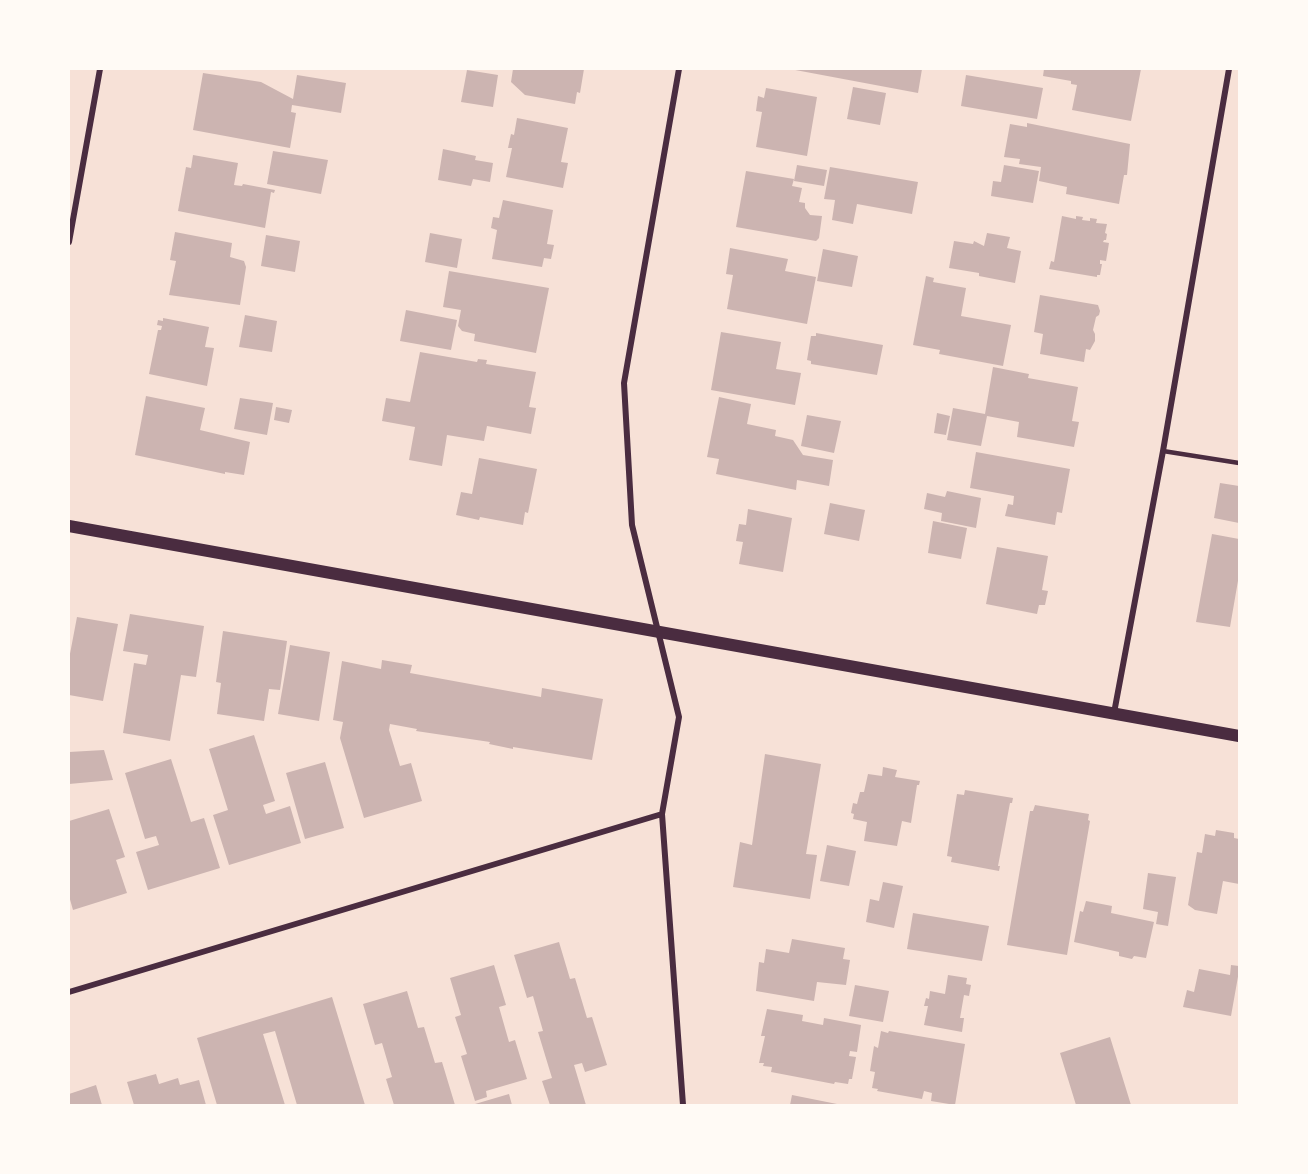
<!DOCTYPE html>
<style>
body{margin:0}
#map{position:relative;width:1308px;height:1174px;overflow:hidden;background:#f7e1d7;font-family:"Exo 2",sans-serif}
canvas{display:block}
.frame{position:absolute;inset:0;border:70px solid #fffaf5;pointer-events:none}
</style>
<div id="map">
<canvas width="1308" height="1174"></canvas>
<div class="frame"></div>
</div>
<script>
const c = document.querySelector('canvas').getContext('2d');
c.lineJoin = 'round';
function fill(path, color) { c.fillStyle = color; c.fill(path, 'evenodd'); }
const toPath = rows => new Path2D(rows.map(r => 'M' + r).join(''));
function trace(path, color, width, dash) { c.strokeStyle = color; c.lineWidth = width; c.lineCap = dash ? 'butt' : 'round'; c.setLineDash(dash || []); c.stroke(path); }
const building = toPath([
 [513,69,584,69,580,93,577,92,575,104,525,95,511,82],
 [790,69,922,69,918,93],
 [1044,69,1141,69,1131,121,1072,110,1077,85,1071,84,1071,81,1043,76],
 [467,70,498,75,493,107,461,102],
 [203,73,261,82,293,99,297,75,346,83,341,113,292,105,291,112,296,113,290,148,193,130],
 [966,75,1043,88,1037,119,961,106],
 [853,87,886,93,880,125,847,119],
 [766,88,817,97,807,156,756,147,762,112,756,111,758,96,764,98],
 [517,118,568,128,561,162,568,163,563,188,506,177,512,148,508,148,511,134,514,135],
 [1027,123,1130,144,1127,175,1124,175,1119,204,1066,194,1067,187,1039,181,1041,167,1019,164,1020,159,1004,157,1010,124,1027,127],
 [443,149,476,156,475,160,493,163,490,182,473,179,471,186,438,180],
 [273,151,328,160,321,194,267,184],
 [193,155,238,163,234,185,242,186,243,184,275,190,274,193,271,192,265,228,178,211,186,167,191,168],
 [797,165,827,170,824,186,794,181],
 [1004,165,1039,171,1033,203,991,196,993,181,1001,182],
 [830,167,918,182,912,214,857,204,853,224,832,220,835,200,824,199],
 [746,171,794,179,792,186,802,188,799,202,805,203,805,208,810,215,822,216,819,238,816,241,736,227],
 [503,200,553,210,547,244,554,245,551,259,544,258,542,267,492,259,497,230,491,228,493,217,499,218],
 [1062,216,1076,219,1076,216,1083,217,1082,220,1090,221,1090,218,1097,219,1096,223,1107,224,1105,233,1107,234,1106,240,1104,240,1103,242,1109,243,1106,261,1100,260,1100,264,1102,264,1100,275,1097,275,1097,277,1049,269,1051,261,1054,262],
 [175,232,232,243,230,257,244,261,246,267,240,305,169,295,176,261,170,260],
 [430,233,462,239,457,268,425,262],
 [987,233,1010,237,1007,248,1021,251,1015,283,979,276,979,273,949,268,954,241,973,244,974,241,984,246],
 [266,235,300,241,295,272,261,266],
 [730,248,788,259,785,271,816,277,807,324,727,309,733,275,726,274],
 [823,249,858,256,852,287,817,281],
 [449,271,549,288,536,353,474,341,475,334,462,331,458,326,461,310,443,307],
 [926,276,934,278,933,282,966,288,961,316,1011,325,1003,366,939,354,940,350,913,345],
 [1040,295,1098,305,1100,311,1099,315,1096,317,1093,330,1095,334,1095,341,1090,350,1086,349,1084,362,1040,354,1043,334,1034,332],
 [406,310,457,320,451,350,400,341],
 [245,315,277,321,272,352,239,347],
 [163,318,209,327,205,347,214,348,207,386,149,374,158,330,161,330,162,326,157,325,158,320,163,321],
 [721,332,781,342,776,369,801,373,795,405,711,390],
 [816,333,883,345,877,375,811,364,811,361,807,360,811,336,816,336],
 [420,352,477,362,478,359,487,360,486,364,536,372,529,407,536,408,531,434,487,426,484,441,447,435,442,466,409,460,415,427,382,421,386,398,410,402],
 [993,367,1029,374,1028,378,1078,387,1072,421,1079,422,1074,447,1017,437,1019,422,987,416,981,446,947,440,953,408,985,414],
 [146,396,205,408,200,430,250,442,244,475,225,472,225,474,135,455],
 [719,397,751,404,747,424,776,430,775,436,793,440,803,455,833,460,829,486,797,480,796,490,716,474,719,459,707,457],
 [240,398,273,403,267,435,234,429],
 [276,407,292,410,289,423,274,420],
 [937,413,950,416,946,435,934,433],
 [807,415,841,421,834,453,801,446],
 [976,452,1070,469,1062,513,1057,512,1055,525,1005,516,1008,504,1013,505,1014,496,970,488],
 [479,458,537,469,528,513,525,512,523,525,480,517,479,520,456,515,461,492,472,494],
 [1220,483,1239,486,1239,523,1214,518],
 [947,491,981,498,976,528,941,521,942,513,924,509,927,493,945,497],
 [830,503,865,510,859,541,824,534],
 [748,509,792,518,783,572,739,564,743,542,736,541,739,524,746,525],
 [933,521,967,528,961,559,928,553],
 [1212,534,1239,539,1239,575,1230,627,1196,622],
 [997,547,1048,556,1042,590,1048,591,1045,605,1039,605,1037,614,986,604],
 [130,614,204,626,196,677,181,675,170,741,123,733,134,663,146,665,148,655,123,651],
 [77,617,118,624,103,701,69,695,69,659],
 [223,631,287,641,280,690,269,689,264,721,217,714,221,683,216,682],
 [290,645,330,652,319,721,278,714],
 [382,660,412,665,410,673,541,697,542,688,603,699,592,760,513,747,513,749,489,744,490,742,416,731,417,729,390,724,389,730,400,766,411,763,422,801,364,818,340,738,343,722,333,720,342,661,381,669],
 [254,735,275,801,263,805,266,814,290,806,301,843,229,865,213,815,228,810,209,749],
 [104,750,113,780,69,784,69,752],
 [765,754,821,764,806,854,817,855,810,899,733,887,740,842,752,845],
 [171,759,191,822,204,818,220,868,148,890,136,852,159,845,156,836,145,839,125,773],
 [325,762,344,828,305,839,286,773],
 [883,767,897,770,895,777,920,781,919,785,917,785,911,823,902,821,897,846,864,841,867,822,853,819,854,814,851,813,853,803,857,804,860,792,864,792,868,774,882,776],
 [965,790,1013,798,1012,803,1010,803,998,866,1000,866,999,871,951,862,952,857,947,856,957,794,964,795],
 [1035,805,1089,814,1088,820,1090,821,1067,955,1007,945,1030,811,1033,811],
 [109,809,125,857,116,860,127,893,73,910,69,896,69,821],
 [1216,830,1234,833,1234,838,1239,839,1239,884,1223,881,1217,914,1195,910,1188,905,1197,852,1202,853,1205,834,1215,836],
 [827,845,856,851,849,886,820,881],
 [1148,873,1176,877,1168,926,1156,924,1158,912,1143,909],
 [883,882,903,886,894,928,866,922,870,899,879,901],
 [1086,901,1112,906,1111,913,1154,922,1146,958,1134,956,1132,959,1119,956,1119,952,1074,942,1080,911,1083,912],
 [913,913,989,926,982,961,907,949],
 [792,939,845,948,843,959,850,960,846,985,817,982,814,1001,756,991,759,962,764,963,766,949,789,953],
 [559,942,570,979,575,978,587,1018,592,1017,607,1065,585,1072,582,1063,574,1065,586,1105,550,1105,542,1081,552,1078,538,1032,543,1031,533,996,527,998,514,955],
 [494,965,506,1005,499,1007,509,1042,515,1040,527,1079,486,1091,487,1097,475,1101,461,1056,467,1054,455,1017,461,1015,450,978],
 [1231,965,1239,966,1239,971,1231,1016,1183,1007,1187,990,1194,992,1199,969,1230,975],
 [948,975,967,978,966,984,971,985,969,996,964,995,960,1018,964,1018,962,1032,924,1025,928,1006,924,1006,926,998,929,999,930,991,945,994],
 [855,985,889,991,883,1022,849,1016],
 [407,991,418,1028,424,1027,435,1063,442,1062,455,1105,394,1105,386,1079,392,1077,382,1043,375,1045,363,1004],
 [332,997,365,1105,297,1105,275,1031,263,1034,285,1105,217,1105,197,1038],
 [767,1009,803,1015,802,1021,823,1025,824,1018,861,1025,857,1052,850,1051,849,1056,856,1057,852,1079,849,1079,848,1084,835,1082,834,1084,771,1072,772,1067,763,1066,764,1063,759,1063,765,1036,761,1036],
 [881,1031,888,1033,889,1031,965,1044,955,1105,931,1101,932,1093,924,1091,922,1099,877,1091,878,1089,872,1088,875,1072,870,1071,874,1046,878,1048],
 [1110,1037,1131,1105,1076,1105,1060,1053],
 [156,1074,159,1084,178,1078,180,1085,199,1080,206,1105,134,1105,127,1082],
 [96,1085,102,1105,69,1105,69,1094],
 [509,1094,512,1105,475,1105,475,1104],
 [792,1095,837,1104,837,1105,790,1105]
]);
const service = toPath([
 [1163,451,1239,463]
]);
const minor = toPath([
 [679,69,624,383,632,525,679,717,662,814,683,1105],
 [69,242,100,69],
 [1114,713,1163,451,1229,69],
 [69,992,662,814]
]);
const secondary = toPath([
 [69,526,1239,736]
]);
fill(building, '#ccb4b1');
trace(service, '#4a2c40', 4.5);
trace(minor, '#4a2c40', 6);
trace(secondary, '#4a2c40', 12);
</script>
